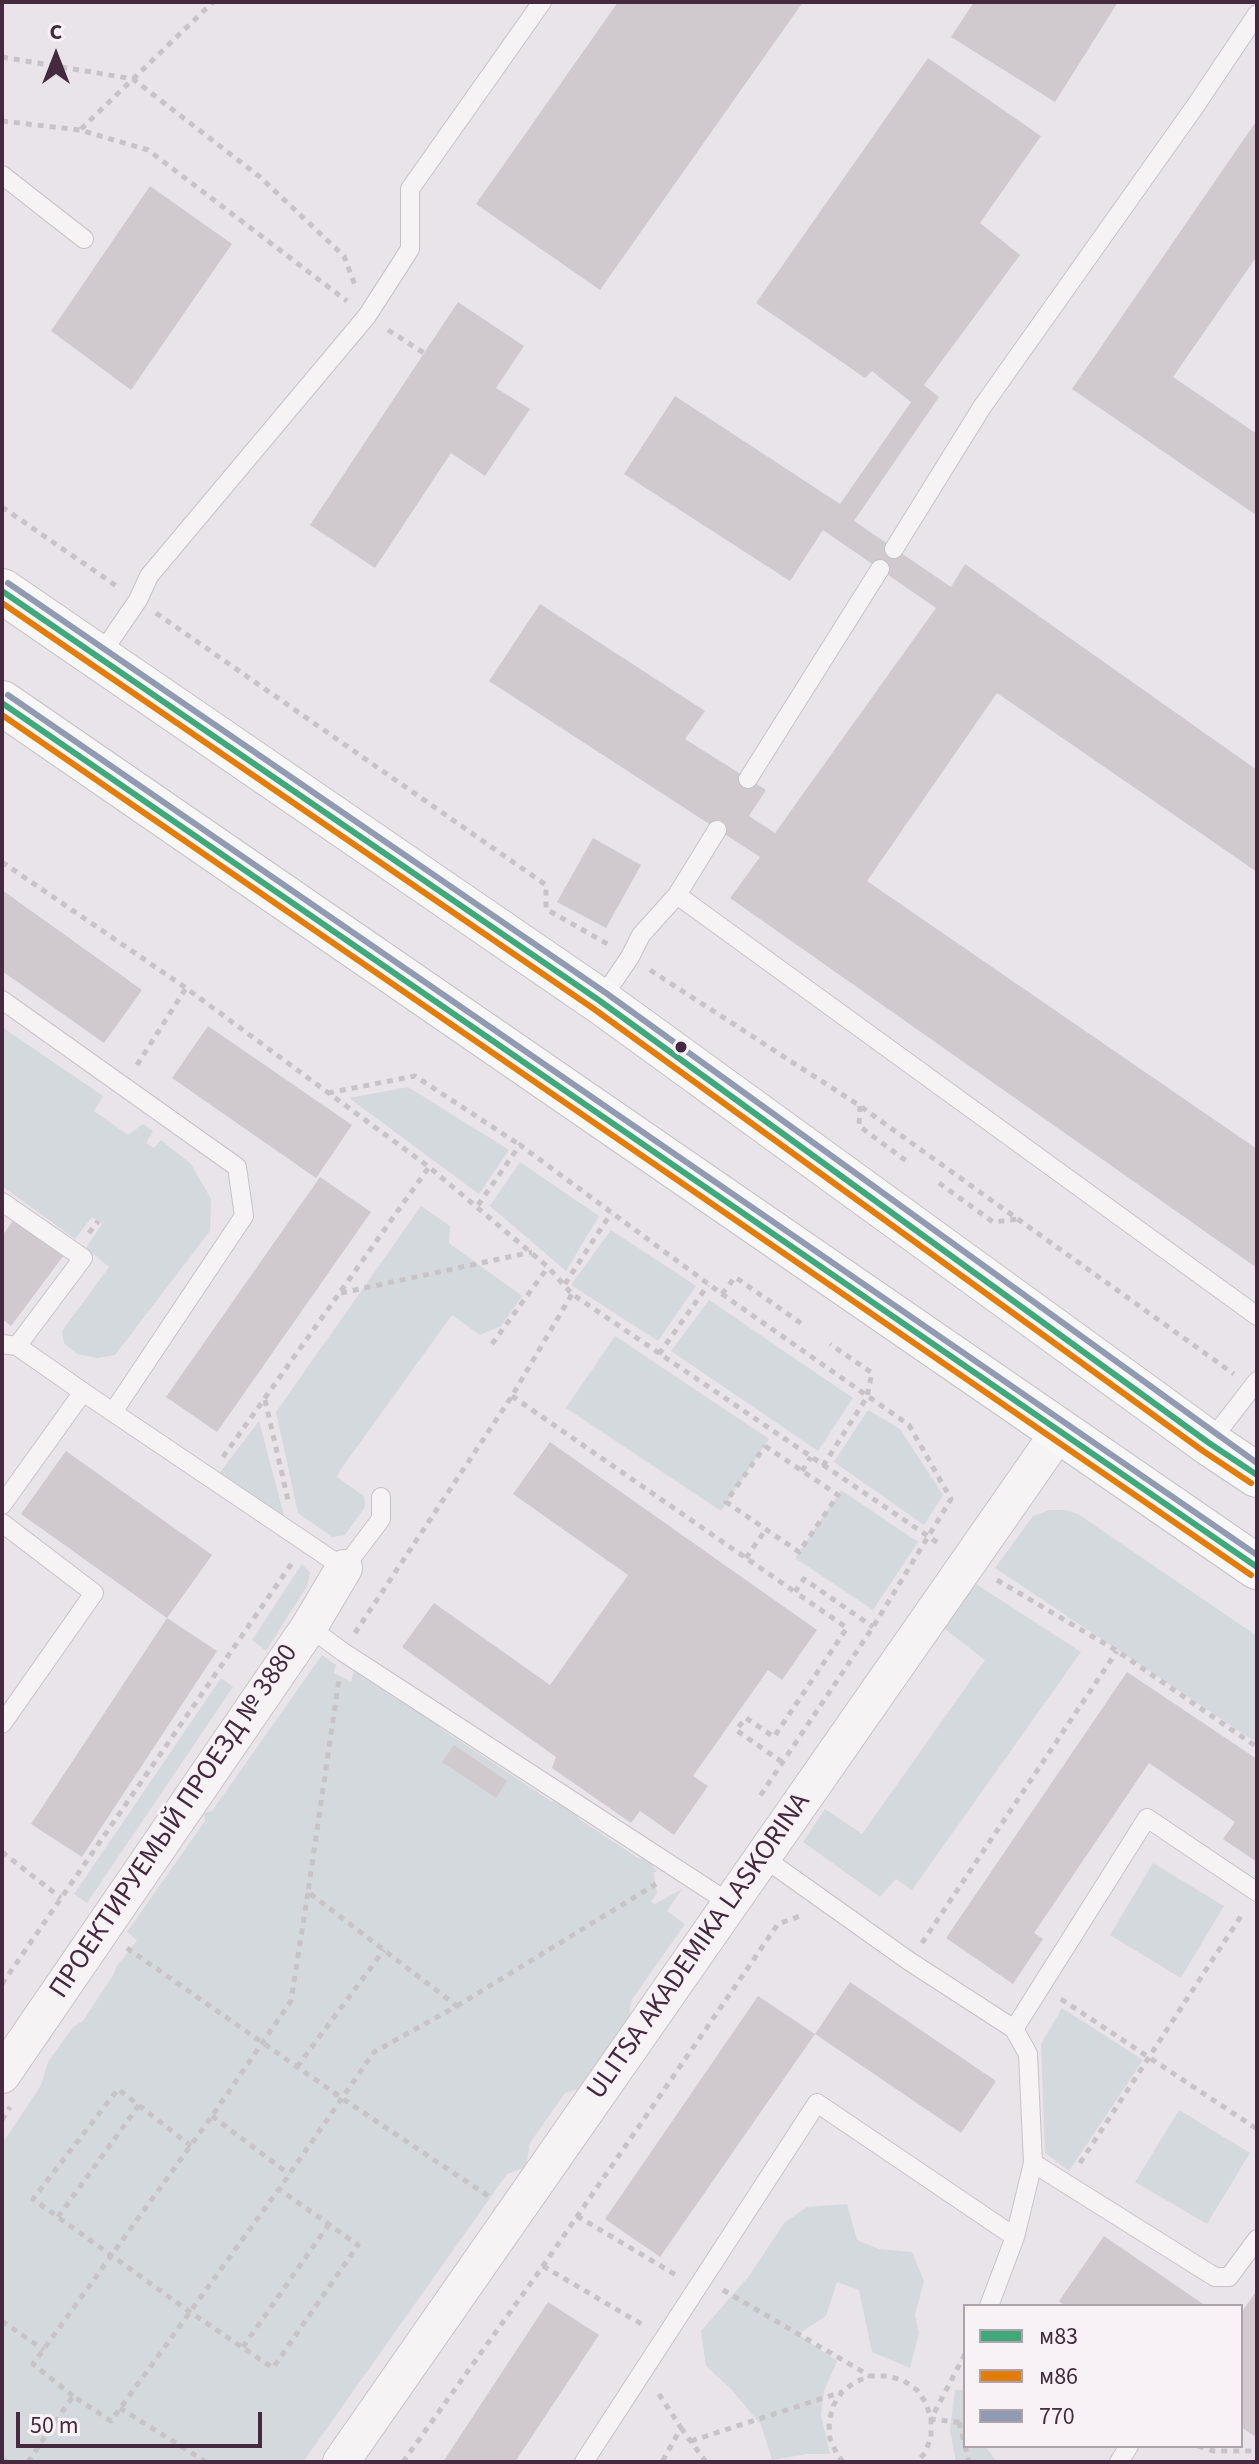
<!DOCTYPE html>
<meta charset="utf-8">
<style>
body{margin:0}
#map{position:relative;width:1259px;height:2464px;overflow:hidden;background:#e9e4e9;font-family:"Source Sans 3",sans-serif}
canvas{display:block}
.frame{position:absolute;inset:0;border:4px solid #44293f;pointer-events:none}
.legend{position:absolute;left:963px;top:2304px;width:280px;height:144px;box-sizing:border-box;background:#f8f2f7;border:2px solid #b0a2ad;margin:0;padding:10px 14px;list-style:none;font-size:24px;color:#44293f}
.legend li{display:flex;align-items:center;gap:16px;height:40px}
.legend b{width:40px;border:2px solid #b0a2ad}
.north{position:absolute;left:16px;top:16px;width:80px;height:80px;-webkit-text-stroke:6px #f8f2f7;paint-order:stroke;rotate:0deg;font-size:22px;font-weight:700;line-height:32px;text-align:center;color:#44293f}
.north::after{content:'';display:block;margin:auto;width:28px;height:36px;background:#44293f;clip-path:polygon(50% 0,100% 100%,50% 72%,0 100%)}
.scale{position:absolute;left:16px;top:2412px;width:246px;height:36px;box-sizing:border-box;border:4px solid #44293f;border-top:0;padding-left:10px;font-size:24px;line-height:28px;white-space:nowrap;color:#44293f;-webkit-text-stroke:6px #f8f2f7;paint-order:stroke}
</style>
<div id="map">
<canvas width="1259" height="2464"></canvas>
<div class="frame"></div>
<ul class="legend">
<li><b style="height:10px;background:#40a97a"></b>м83</li>
<li><b style="height:10px;background:#e37c09"></b>м86</li>
<li><b style="height:10px;background:#909ab2"></b>770</li>
</ul>
<div class="north">С</div>
<div class="scale">50 m</div>
</div>
<script>
const c = document.querySelector('canvas').getContext('2d');
c.lineJoin = 'round';
function fill(path, color) { c.fillStyle = color; c.fill(path, 'evenodd'); }
const toPath = rows => new Path2D(rows.map(r => 'M' + r).join(''));
function trace(path, color, width, dash) { c.strokeStyle = color; c.lineWidth = width; c.lineCap = dash ? 'butt' : 'round'; c.setLineDash(dash || []); c.stroke(path); }
function write(font, color, halo, rows, align = 'center') {
  c.font = font + ' "Source Sans 3",sans-serif'; c.lineWidth = 6; c.setLineDash([]); c.textBaseline = 'middle'; c.strokeStyle = halo; c.fillStyle = color; for (const [text, x, y, turn = 0] of rows) {
    c.save(); c.translate(x, y); c.rotate((+turn || 0) * Math.PI / 180); c.textAlign = isNaN(turn) ? turn : align; if (halo) c.strokeText(text, 0, 0); c.fillText(text, 0, 0); c.restore();
  }
}
const green = toPath([
 [2,1027,103,1096,94,1111,128,1135,143,1124,153,1131,146,1143,154,1148,161,1140,191,1164,211,1199,210,1231,115,1355,97,1358,77,1354,64,1343,62,1331,109,1267,86,1248,102,1224,92,1217,75,1239,2,1186],
 [408,1087,509,1150,479,1194,349,1098],
 [520,1162,599,1216,566,1271,490,1206],
 [421,1206,450,1226,449,1243,522,1296,501,1326,480,1335,452,1315,341,1469,337,1477,364,1496,365,1507,345,1535,332,1537,298,1513,276,1412],
 [611,1230,696,1286,658,1341,571,1285],
 [709,1300,853,1398,818,1451,671,1351],
 [615,1336,769,1439,721,1511,566,1408],
 [868,1410,900,1429,943,1495,924,1525,834,1462],
 [259,1421,285,1519,218,1475],
 [841,1490,918,1542,873,1610,795,1558],
 [1050,1510,1066,1510,1078,1514,1257,1636,1257,1743,995,1568,1033,1516],
 [302,1564,310,1573,307,1586,266,1651,252,1640],
 [973,1582,1081,1652,912,1890,896,1879,880,1897,803,1842,825,1809,862,1834,985,1660,940,1625],
 [322,1655,336,1665,334,1673,351,1682,354,1671,396,1699,430,1709,440,1728,551,1801,568,1805,579,1819,638,1858,652,1861,653,1868,657,1871,654,1873,657,1894,651,1901,655,1904,682,1889,667,1911,685,1924,631,2001,629,2022,578,2089,565,2093,530,2143,526,2167,507,2174,303,2462,2,2462,2,2144,41,2085,48,2062,73,2027,83,2021,114,1974,116,1967,137,1940,127,1932,205,1821,204,1813,212,1811],
 [221,1678,233,1687,87,1903,74,1894],
 [1153,1863,1224,1906,1181,1978,1110,1935],
 [1062,2008,1143,2060,1069,2171,1045,2153,1041,2044],
 [1179,2110,1250,2153,1207,2224,1135,2182],
 [847,2204,857,2240,879,2249,912,2252,924,2281,915,2315,919,2333,910,2368,872,2352,859,2290,837,2282,826,2316,798,2334,837,2361,824,2391,821,2415,830,2454,807,2454,772,2460,761,2425,731,2389,706,2366,701,2331,749,2276,784,2223,807,2207],
 [955,2390,965,2390,965,2446,985,2446,997,2462,956,2462,950,2430]
]);
const building = toPath([
 [618,2,803,2,600,290,476,204],
 [974,2,1118,2,1055,102,951,37],
 [928,58,1041,136,980,223,1020,255,924,385,939,397,854,521,951,587,965,564,1257,770,1257,872,997,693,867,881,1257,1149,1257,1268,730,898,760,857,489,681,540,604,705,711,685,739,766,790,749,816,775,833,936,608,823,530,790,581,624,474,675,396,840,504,911,402,872,371,865,378,756,303],
 [1255,123,1257,256,1173,377,1257,434,1256,515,1072,389],
 [150,186,232,244,131,390,51,331],
 [458,302,524,346,496,388,530,409,485,476,451,453,375,568,310,525],
 [593,838,641,865,606,928,557,902],
 [2,890,142,990,104,1043,2,971],
 [208,1026,352,1125,316,1178,172,1078],
 [320,1177,371,1212,217,1432,166,1397],
 [15,1218,64,1255,11,1326,2,1319,2,1236],
 [550,1442,817,1630,782,1680,768,1670,693,1776,708,1786,674,1835,640,1811,631,1823,552,1768,556,1757,402,1647,434,1603,550,1685,628,1575,513,1494],
 [66,1451,212,1555,167,1618,21,1514],
 [167,1618,217,1651,82,1857,31,1824],
 [1127,1672,1257,1759,1257,1862,1223,1839,1235,1822,1149,1763,1034,1933,1043,1939,1013,1984,946,1938],
 [454,1745,507,1781,496,1798,442,1762],
 [850,1982,996,2081,961,2133,815,2034],
 [758,1996,815,2034,660,2257,605,2219],
 [1104,2236,1152,2269,1206,2306,1065,2306,1059,2301],
 [1257,2290,1257,2431,1254,2436,1241,2427,1241,2313],
 [548,2302,599,2335,515,2462,443,2462]
]);
const path = toPath([
 [2,57,133,79,260,177,344,256,356,288],
 [2,121,80,130,148,150,347,301],
 [81,129,213,2],
 [388,330,424,353],
 [2,507,118,587],
 [156,613,546,885,546,909,611,946],
 [2,862,186,988,429,1167,548,1267,572,1294,941,1545],
 [650,970,860,1106,1234,1374],
 [137,1065,186,988],
 [328,1093,415,1076,520,1145],
 [860,1106,859,1126,909,1163],
 [939,1183,993,1222,1018,1219],
 [478,1205,520,1145,722,1294,909,1425,951,1499,873,1627,758,1799],
 [89,1233,98,1221],
 [565,1284,611,1213],
 [341,1293,532,1252],
 [722,1294,735,1277,802,1324],
 [492,1344,548,1267],
 [659,1354,708,1285],
 [512,1396,795,1592],
 [265,1400,288,1500],
 [765,1446,838,1495,799,1552,726,1502,765,1446],
 [223,1457,429,1167],
 [823,1466,867,1397,872,1373,830,1344],
 [802,1471,811,1457],
 [746,1558,766,1529],
 [997,1580,1117,1651,1257,1747],
 [355,1633,512,1396,572,1294],
 [782,1762,736,1730,746,1718,774,1737,847,1628,795,1592,804,1579,873,1627],
 [2,1852,61,1898],
 [922,1943,1117,1651],
 [127,1948,343,2099,488,2196],
 [2,1984,292,1563],
 [1061,1999,1257,2129],
 [457,2006,656,1884],
 [297,2067,384,1950],
 [212,2116,289,2174],
 [2,2120,10,2107],
 [191,2146,118,2089,33,2199,190,2312,273,2368,358,2245,279,2189],
 [1080,2163,1243,1913],
 [577,2216,676,2275],
 [58,2217,139,2105],
 [543,2266,643,2325],
 [723,2290,870,2376],
 [2,2321,44,2350],
 [243,2347,329,2224],
 [965,2354,931,2419,965,2423],
 [659,2394,681,2428,662,2462],
 [73,2396,33,2364,212,2116,291,2001,308,1892],
 [120,2408,206,2462],
 [959,2422,965,2446],
 [681,2428,706,2462],
 [691,2441,842,2392],
 [965,2446,969,2462],
 [1198,2446,1214,2451,1257,2451],
 [2,2460,8,2462],
 [28,2462,73,2396,111,2421,279,2189,374,2052,457,2006,308,1892,339,1679],
 [403,2462,543,2266,778,1924,800,1916],
 [843,2462,837,2454,830,2439,829,2422,833,2406,842,2392,855,2382,870,2376,887,2376,903,2380,917,2390,926,2403,931,2419,931,2437,925,2453,917,2462]
]);
const service = toPath([
 [2,175,84,239],
 [894,549,982,407,1196,105,1257,14],
 [99,657,138,600,149,576,367,316,410,249,410,189,542,2],
 [748,779,880,569],
 [677,895,1257,1316],
 [2,1000,237,1167,244,1216,113,1412],
 [600,1001,630,957,641,935,677,895,717,830],
 [2,1202,83,1258,17,1346],
 [2,1344,17,1346,83,1392],
 [1209,1443,1257,1381],
 [2,1505,83,1392,344,1568,381,1519,381,1497],
 [2,1523,94,1593,2,1724],
 [309,1627,343,1652,731,1904],
 [764,1858,909,1961,1014,2029,1147,1818,1257,1892],
 [1014,2029,1028,2054,1033,2163,1215,2277,1229,2277,1257,2239],
 [989,2306,1015,2237,1033,2163],
 [584,2462,817,2103,1015,2237],
 [1119,2462,1129,2446]
]);
const minor = toPath([
 [2,2075,309,1627,344,1568],
 [341,2462,1059,1432]
]);
const primary = toPath([
 [2,591,600,1001,1209,1443,1257,1475],
 [2,703,1257,1567]
]);
const bus1 = toPath([
 [2,591,600,1001,1209,1443,1257,1475],
 [2,703,1257,1567]
]);
const bus2 = toPath([
 [2,603,594,1009,1203,1451,1251,1483],
 [2,715,1251,1575]
]);
const bus3 = toPath([
 [8,583,606,993,1257,1463],
 [8,695,1257,1555]
]);
const markers = [
 [681,1047,7,"#44293f"]
];
const streetNames = [
 ["ПРОЕКТИРУЕМЫЙ ПРОЕЗД № 3880",175,1822,-56],
 ["ULITSA AKADEMIKA LASKORINA",700,1947,-55]
];
fill(green, '#d4d9de');
fill(building, '#d0cacf');
trace(service, '#c7c2c7', 20);
trace(minor, '#c7c2c7', 38);
trace(primary, '#c7c0c6', 46);
trace(path, '#c8c3c7', 5, [6, 6]);
trace(service, '#f6f3f5', 18);
trace(minor, '#f6f3f5', 36);
trace(primary, '#f7f7f7', 44);
trace(bus1, '#40a97a', 6);
trace(bus2, '#e37c09', 6);
trace(bus3, '#909ab2', 6);
for (const [x, y, r, color] of markers) { const dot = new Path2D(); dot.arc(x, y, r, 0, 2 * Math.PI); c.fillStyle = color; c.fill(dot); trace(dot, '#f8f2f7', 3); }
write('28px', '#44293f', '#f8f2f7', streetNames);
</script>
